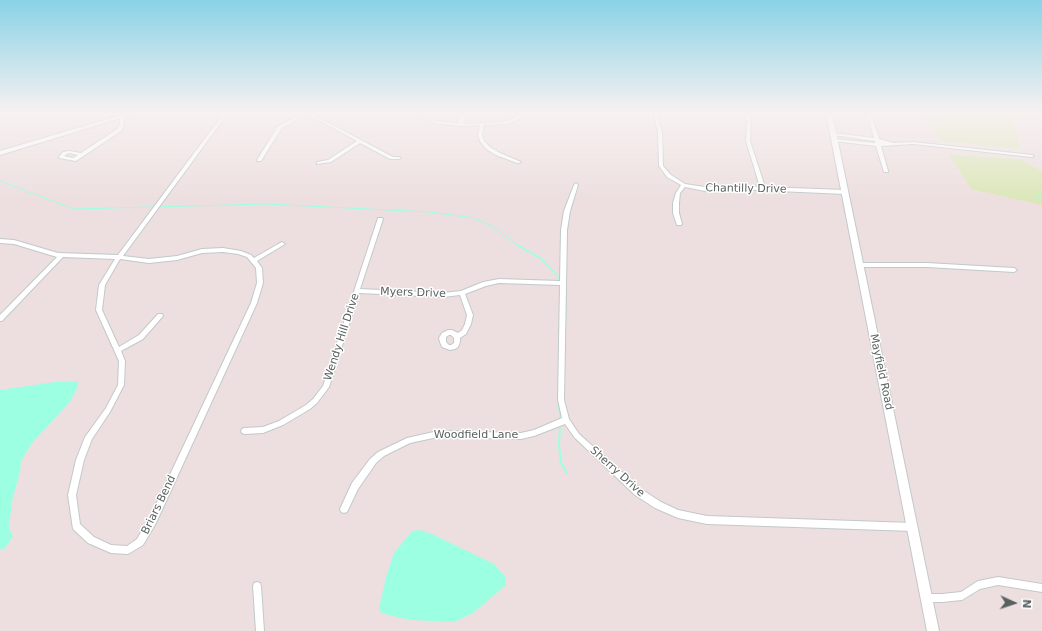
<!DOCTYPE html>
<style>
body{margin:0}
#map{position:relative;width:1042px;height:631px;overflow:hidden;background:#eddfdf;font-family:"DejaVu Sans",sans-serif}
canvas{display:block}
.north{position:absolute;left:994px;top:583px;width:40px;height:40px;-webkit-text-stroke:3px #fff;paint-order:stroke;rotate:93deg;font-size:11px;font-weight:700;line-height:16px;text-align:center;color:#586260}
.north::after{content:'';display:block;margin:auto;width:14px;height:18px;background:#586260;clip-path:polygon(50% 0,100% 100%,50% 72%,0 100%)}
</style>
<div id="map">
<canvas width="1042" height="631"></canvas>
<div class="north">N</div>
</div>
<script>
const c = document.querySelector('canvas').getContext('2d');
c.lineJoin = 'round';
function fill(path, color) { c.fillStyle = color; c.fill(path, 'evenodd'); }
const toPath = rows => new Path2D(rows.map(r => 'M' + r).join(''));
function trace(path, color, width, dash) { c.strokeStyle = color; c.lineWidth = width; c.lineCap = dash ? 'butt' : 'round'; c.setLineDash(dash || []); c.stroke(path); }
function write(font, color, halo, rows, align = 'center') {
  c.font = font + ' "DejaVu Sans",sans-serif'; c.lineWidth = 3; c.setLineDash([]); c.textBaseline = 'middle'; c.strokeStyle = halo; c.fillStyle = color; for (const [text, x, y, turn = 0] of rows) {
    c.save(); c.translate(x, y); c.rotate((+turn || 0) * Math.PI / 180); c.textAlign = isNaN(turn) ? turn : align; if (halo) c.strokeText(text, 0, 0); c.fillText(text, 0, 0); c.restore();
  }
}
const green = toPath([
 [923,113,1042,113,1042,120,1031,117,1013,121,1020,149,940,140],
 [949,155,1019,159,1042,171,1042,205,971,189]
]);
const water = toPath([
 [78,381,77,389,69,403,32,443,21,461,20,472,12,501,9,528,13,537,4,549,0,549,0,390,55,382],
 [420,530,432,534,494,564,505,576,506,585,473,613,454,622,411,620,388,615,380,612,379,609,386,577,394,553,412,531]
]);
const streamFar2 = toPath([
 [0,181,74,209,266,204,430,212,474,218,493,227,520,247],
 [1036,196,1042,197]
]);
const streamFar1 = toPath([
 [519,246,542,259,560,279],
 [565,345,566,293],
 [559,381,558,398,560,417]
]);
const stream = toPath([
 [560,416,560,421],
 [560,424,559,445,561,463,567,473]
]);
const minor = toPath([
 [224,113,228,113,123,256,149,259,177,256,202,249,223,248,241,251,251,255,254,258,280,243,282,242,285,244,257,261,262,268,263,283,257,303,156,523,143,545,128,554,111,553,88,543,73,529,68,495,76,460,85,437,106,408,118,385,119,361,96,310,99,285,115,259,63,257,2,321,0,321,0,315,57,257,14,244,0,243,0,239,14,240,58,253,118,255,224,113],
 [223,252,238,254,247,257,256,268,257,283,251,303,150,517,137,539,127,546,111,545,94,537,80,524,76,495,84,460,92,439,110,412,124,385,125,361,121,351,143,339,163,316,162,314,158,314,139,335,119,347,102,310,105,285,120,259,149,263,177,260,202,253,223,252],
 [303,113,310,113,393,157,399,157,401,158,399,159,390,159,360,143,331,162,317,164,317,162,328,160,357,141,307,114,282,128,261,161,257,161,257,160,278,126,303,113],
 [414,113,419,113,435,121,458,123,462,113,466,113,463,124,504,122,514,118,519,113,523,113,518,120,507,124,484,125,482,135,484,141,490,147,500,153,521,162,519,163,517,163,496,155,486,149,480,141,478,135,480,125,460,126,434,123,414,113],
 [653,113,657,113,662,132,663,166,671,175,685,184,705,187,733,185,760,187,746,141,747,121,745,113,749,113,751,121,750,141,765,187,845,190,847,192,845,194,733,189,705,191,685,187,680,193,679,203,679,213,682,224,681,225,677,225,673,213,673,203,676,193,681,185,667,177,659,166,658,132,653,113],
 [867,113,871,113,879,139,894,143,913,142,1032,155,1034,156,1032,157,913,144,881,146,888,171,888,172,884,172,876,146,834,141,832,140,834,139,875,143,875,141,833,135,831,134,833,133,874,138,867,113],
 [120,115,124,116,124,125,121,131,76,161,59,158,59,157,63,152,69,151,81,153,117,129,120,125,120,115],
 [69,153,78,155,73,158,64,156,67,154,69,153],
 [576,183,578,185,570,211,567,230,564,400,569,419,579,434,641,489,661,502,678,510,707,516,913,523,916,524,917,527,916,530,913,531,707,524,678,518,655,508,635,495,575,438,565,424,534,436,521,439,438,437,410,443,384,456,376,463,358,489,347,512,344,513,341,512,340,509,352,483,370,459,378,452,407,438,438,431,521,433,534,430,562,418,558,400,560,285,499,283,486,286,465,294,473,315,471,324,466,334,460,338,460,342,458,347,455,349,450,350,442,347,440,342,439,338,442,333,448,330,452,330,458,333,462,330,465,324,467,315,460,295,443,297,359,293,329,387,317,403,310,409,283,425,263,433,244,434,242,433,241,431,242,429,244,428,263,427,279,421,306,405,313,399,323,386,378,218,382,218,383,219,360,289,443,293,461,291,483,282,499,279,560,281,561,230,564,211,574,185,576,183],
 [449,335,451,335,454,338,454,343,451,345,449,345,446,342,446,337,449,335],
 [859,263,927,263,1014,268,1017,270,1014,272,927,267,859,267,856,265,859,263],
 [998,577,1042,584,1042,592,998,585,980,589,962,600,942,602,926,602,923,601,922,598,923,595,926,594,942,594,961,592,978,581,998,577],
 [257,582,260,583,261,586,264,631,256,631,253,586,254,583,257,582]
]);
const tertiary = toPath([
 [128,113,137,113,0,155,0,151,128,113],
 [826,113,832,113,939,631,927,631,826,113]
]);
const streetNames = [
 ["Chantilly Drive",746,189,1],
 ["Myers Drive",413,293,2],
 ["Wendy Hill Drive",342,337,-72],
 ["Mayfield Road",881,372,78],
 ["Woodfield Lane",476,435],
 ["Sherry Drive",617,472,42],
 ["Briars Bend",159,505,-64]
];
fill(green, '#dbe7b8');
fill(water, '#9dffe2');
trace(streamFar2, '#9dffe2', 1);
trace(streamFar1, '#9dffe2', 1.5);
trace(stream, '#9dffe2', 2);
trace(minor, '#c1c9c9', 2);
trace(tertiary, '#c1c9c9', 2);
fill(minor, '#fff');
fill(tertiary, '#fff');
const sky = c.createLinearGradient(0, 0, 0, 201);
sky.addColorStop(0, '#8ad2e6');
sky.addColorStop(0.56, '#f7f1f1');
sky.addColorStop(1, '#f7f1f100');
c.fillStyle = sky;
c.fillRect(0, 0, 1042, 201);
write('11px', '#586260', '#fff', streetNames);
</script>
